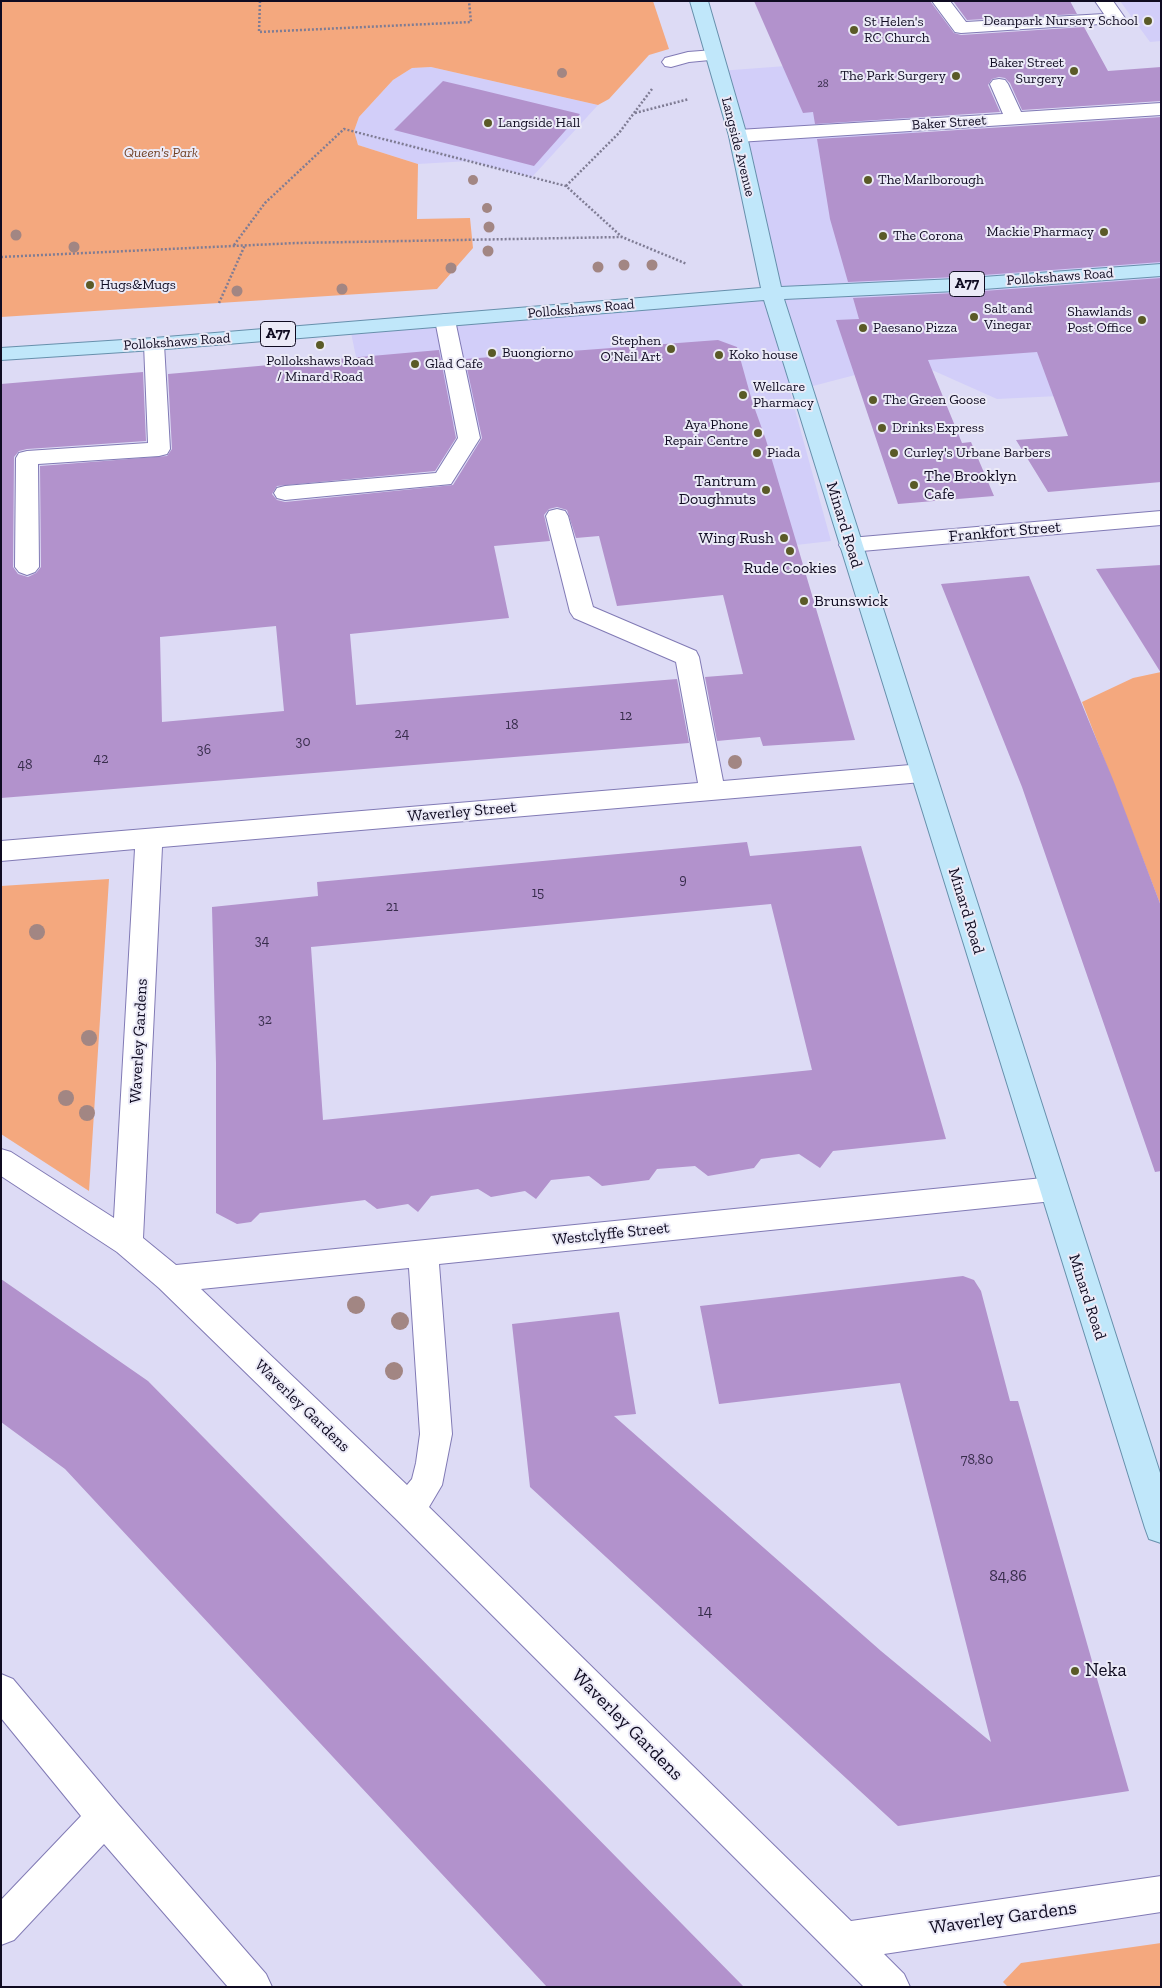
<!DOCTYPE html>
<style>
body{margin:0}
#map{position:relative;width:1162px;height:1988px;overflow:hidden;background:#dddbf5;font-family:"Zilla Slab",serif}
canvas{display:block}
.frame{position:absolute;inset:0;border:2px solid #0f0b21;pointer-events:none}
</style>
<div id="map">
<canvas width="1162" height="1988"></canvas>
<div class="frame"></div>
</div>
<script>
const c = document.querySelector('canvas').getContext('2d');
c.lineJoin = 'round';
function fill(path, color) { c.fillStyle = color; c.fill(path, 'evenodd'); }
const toPath = rows => new Path2D(rows.map(r => 'M' + r).join(''));
function trace(path, color, width, dash) { c.strokeStyle = color; c.lineWidth = width; c.lineCap = dash ? 'butt' : 'round'; c.setLineDash(dash || []); c.stroke(path); }
function write(font, color, halo, rows, align = 'center') {
  c.font = font + ' "Zilla Slab",serif'; c.lineWidth = 4; c.setLineDash([]); c.textBaseline = 'middle'; c.strokeStyle = halo; c.fillStyle = color; for (const [text, x, y, turn = 0] of rows) {
    c.save(); c.translate(x, y); c.rotate((+turn || 0) * Math.PI / 180); c.textAlign = isNaN(turn) ? turn : align; if (halo) c.strokeText(text, 0, 0); c.fillText(text, 0, 0); c.restore();
  }
}
const built = toPath([
 [1120,1,1161,1,1161,41,1150,42],
 [880,59,922,142,1161,161,1161,423,1141,392,997,399,932,370,855,375,790,392,831,541,796,545,496,428,369,419,350,328,772,293,719,71],
 [431,67,598,105,532,177,469,161,418,164,358,145,354,131,359,117,393,80,412,68]
]);
const green = toPath([
 [1,1,653,1,669,49,649,55,609,99,598,105,431,67,412,68,393,80,359,117,354,131,358,145,418,164,417,219,470,218,473,248,437,289,1,317],
 [1161,672,1161,906,1082,702,1133,678],
 [109,879,89,1191,1,1134,1,886],
 [1161,1943,1161,1987,1008,1987,1003,1982,1021,1963]
]);
const building = toPath([
 [754,1,930,1,954,33,961,35,1084,27,1108,71,1161,67,1161,101,1022,110,1010,83,1005,78,999,77,992,79,988,85,1000,112,815,124,813,112,803,113],
 [953,1,1070,1,1077,14,967,20],
 [443,81,477,89,580,114,534,166,394,130],
 [1161,117,1161,262,956,277,848,282,830,219,817,139],
 [1161,278,1161,482,1048,492,1016,440,1068,436,1037,352,928,360,962,443,971,442,994,496,898,504,836,320,859,319,853,298,956,293],
 [718,340,737,347,752,401,766,440,855,740,763,746,760,737,717,741,705,677,743,674,723,595,617,606,599,536,576,538,567,510,557,507,549,509,544,515,550,541,494,546,509,618,350,634,356,705,677,679,689,743,1,798,1,384,143,372,146,441,27,449,19,451,14,457,13,567,18,574,28,577,36,573,41,567,40,466,167,456,172,449,168,374,439,350,456,438,435,471,277,486,272,494,277,500,285,502,453,485,482,438,465,359],
 [276,626,284,711,162,722,160,637],
 [1161,565,1161,673,1096,569],
 [1029,576,1114,782,1161,906,1161,1171,1155,1172,1022,787,941,584],
 [747,842,750,856,861,846,946,1139,833,1151,820,1168,799,1154,761,1159,754,1168,708,1176,695,1166,657,1169,649,1180,602,1186,589,1176,551,1180,536,1199,525,1191,491,1197,478,1189,431,1196,418,1212,408,1204,377,1209,365,1200,260,1213,251,1222,237,1224,216,1213,216,1063,212,907,318,896,317,882],
 [771,904,812,1070,323,1120,311,947],
 [963,1276,974,1280,981,1291,1010,1401,1018,1401,1129,1791,898,1826,530,1487,512,1324,619,1312,636,1414,614,1416,881,1651,991,1742,900,1383,719,1404,700,1306],
 [1,1279,148,1381,744,1987,547,1987,65,1469,1,1422]
]);
const path = toPath([
 [260,1,259,32,471,22,469,1],
 [635,113,689,99],
 [566,186,619,133,652,89],
 [234,245,265,203,344,129,566,186,622,237],
 [1,257,296,243,622,237,687,264],
 [219,303,245,245]
]);
const minor = toPath([
 [932,1,950,1,966,22,1104,14,1095,1,1113,1,1125,18,1122,22,1116,23,961,33,955,32,932,1],
 [714,50,720,51,723,55,720,59,689,62,671,67,665,66,662,62,665,58,688,52,714,50],
 [999,79,1005,80,1008,84,1021,112,1161,103,1161,115,738,142,731,140,729,136,731,132,738,130,1003,114,990,84,993,80,999,79],
 [445,314,452,316,455,320,480,438,451,484,285,500,277,498,274,493,277,488,285,486,436,473,458,438,435,320,438,316,445,314],
 [154,338,161,340,164,344,170,449,167,454,159,456,38,464,39,567,35,572,27,575,19,572,15,567,16,458,19,453,27,451,148,443,144,344,147,340,154,338],
 [557,509,565,511,568,516,593,607,696,651,699,657,723,781,922,764,931,767,935,773,931,779,922,782,162,847,143,1238,176,1265,1053,1177,1063,1180,1068,1189,1063,1198,1053,1201,439,1264,452,1434,442,1485,429,1507,851,1921,1161,1876,1161,1912,884,1954,904,1974,910,1987,864,1987,397,1520,159,1288,117,1252,1,1176,1,1149,11,1152,114,1218,135,849,1,861,1,841,698,783,676,662,574,618,570,612,546,516,549,511,557,509],
 [409,1268,420,1434,416,1463,412,1479,407,1485,201,1289,409,1268],
 [1161,511,1161,525,850,552,842,550,839,545,842,540,850,538,1161,511],
 [1,1674,13,1679,118,1804,266,1974,272,1987,228,1987,104,1844,14,1940,1,1945,1,1900,81,1816,1,1718,1,1674]
]);
const major = toPath([
 [690,1,708,1,747,136,781,287,956,279,1161,264,1161,276,956,291,784,299,1161,1476,1161,1543,1149,1539,1145,1528,764,300,154,350,1,360,1,348,154,338,761,288,729,136,690,1]
]);
const trees = [
 [562,73,5],
 [473,180,5],
 [487,208,5],
 [489,227,5.5],
 [16,235,5.5],
 [74,247,5.5],
 [488,251,5.5],
 [624,265,5.5],
 [652,265,5.5],
 [598,267,5.5],
 [451,268,5.5],
 [342,289,5.5],
 [237,291,5.5],
 [735,762,7],
 [37,932,8],
 [89,1038,8],
 [66,1098,8],
 [87,1113,8],
 [356,1305,9],
 [400,1321,9],
 [394,1371,9]
];
const markers = [
 [1148,21,5,"#5a5a27"],
 [854,30,5,"#5a5a27"],
 [1074,71,5,"#5a5a27"],
 [956,76,5,"#5a5a27"],
 [488,123,5,"#5a5a27"],
 [868,180,5,"#5a5a27"],
 [1104,232,5,"#5a5a27"],
 [883,236,5,"#5a5a27"],
 [90,285,5,"#5a5a27"],
 [974,317,5,"#5a5a27"],
 [1142,320,5,"#5a5a27"],
 [863,328,5,"#5a5a27"],
 [320,345,5,"#5a5a27"],
 [671,349,5,"#5a5a27"],
 [492,353,5,"#5a5a27"],
 [719,355,5,"#5a5a27"],
 [415,364,5,"#5a5a27"],
 [743,395,5,"#5a5a27"],
 [873,400,5,"#5a5a27"],
 [882,428,5,"#5a5a27"],
 [758,433,5,"#5a5a27"],
 [757,453,5,"#5a5a27"],
 [894,453,5,"#5a5a27"],
 [914,485,5,"#5a5a27"],
 [766,490,5,"#5a5a27"],
 [784,538,5,"#5a5a27"],
 [790,551,5,"#5a5a27"],
 [804,601,5,"#5a5a27"],
 [1075,1671,5,"#5a5a27"]
];
const farNumbernames = [
 ["28",823,84]
];
const farPoinames = [
 ["Deanpark Nursery School",1138,21,"right"],
 ["St Helen's",864,22],
 ["RC Church",864,38],
 ["Baker Street",1064,63,"right"],
 ["Surgery",1064,79,"right"],
 ["The Park Surgery",946,76,"right"],
 ["Langside Hall",498,123],
 ["The Marlborough",878,180],
 ["Mackie Pharmacy",1094,232,"right"],
 ["The Corona",893,236],
 ["Hugs&Mugs",100,285],
 ["Salt and",984,309],
 ["Vinegar",984,325],
 ["Shawlands",1132,312,"right"],
 ["Post Office",1132,328,"right"],
 ["Paesano Pizza",873,328],
 ["Stephen",661,341,"right"],
 ["O'Neil Art",661,357,"right"],
 ["Buongiorno",502,353],
 ["Koko house",729,355],
 ["Pollokshaws Road",320,361,"center"],
 ["/ Minard Road",320,377,"center"],
 ["Glad Cafe",425,364],
 ["Wellcare",753,387],
 ["Pharmacy",753,403],
 ["The Green Goose",883,400],
 ["Aya Phone",748,425,"right"],
 ["Repair Centre",748,441,"right"],
 ["Drinks Express",892,428],
 ["Piada",767,453],
 ["Curley's Urbane Barbers",904,453]
];
const farStreetnames = [
 ["Baker Street",949,123,-4],
 ["Langside Avenue",738,147,76],
 ["Pollokshaws Road",1060,277,-4],
 ["Pollokshaws Road",581,309,-5],
 ["Pollokshaws Road",177,342,-4]
];
const farParknames = [
 ["Queen's Park",161,153]
];
const numberNames = [
 ["12",626,716],
 ["18",512,725],
 ["24",402,734],
 ["30",303,742],
 ["36",204,750],
 ["42",101,759],
 ["48",25,765],
 ["9",683,880],
 ["15",538,893],
 ["21",392,907],
 ["34",262,941],
 ["32",265,1020],
 ["78,80",977,1460]
];
const shields = [
 [967,284,35],
 [278,334,35]
];
const shieldNames = [
 ["A77",967,284],
 ["A77",278,334]
];
const poiNames = [
 ["The Brooklyn",924,476],
 ["Cafe",924,494],
 ["Tantrum",756,481,"right"],
 ["Doughnuts",756,499,"right"],
 ["Wing Rush",774,538,"right"],
 ["Rude Cookies",790,568,"center"],
 ["Brunswick",814,601]
];
const streetNames = [
 ["Minard Road",844,525,73],
 ["Frankfort Street",1005,532,-5],
 ["Waverley Street",462,812,-5],
 ["Minard Road",966,911,73],
 ["Waverley Gardens",139,1041,-87],
 ["Westclyffe Street",611,1234,-6],
 ["Minard Road",1087,1297,72],
 ["Waverley Gardens",302,1406,44]
];
const nearNumbernames = [
 ["84,86",1008,1576],
 ["14",705,1611]
];
const nearPoinames = [
 ["Neka",1085,1671]
];
const nearStreetnames = [
 ["Waverley Gardens",627,1725,45],
 ["Waverley Gardens",1003,1918,-8]
];
fill(built, '#d2cef9');
fill(green, '#f4a87e');
fill(building, '#b292cc');
trace(minor, '#817ab5', 2);
trace(major, '#6790ac', 2);
trace(path, '#7f7c94', 2.5, [2, 2]);
fill(minor, '#fff');
fill(major, '#c0e7fa');
c.fillStyle = '#a28683';
for (const [x, y, r] of trees) { c.beginPath(); c.arc(x, y, r, 0, 2 * Math.PI); c.fill(); }
for (const [x, y, r, color] of markers) { const dot = new Path2D(); dot.arc(x, y, r, 0, 2 * Math.PI); c.fillStyle = color; c.fill(dot); trace(dot, '#ebeaf7', 2); }
write('11px', '#382d4c', null, farNumbernames);
write('14px', '#0f0b21', '#ebeaf7', farPoinames, 'left');
write('14px', '#0f0b21', '#ebeaf7', farStreetnames);
write('italic 14px', '#714125', '#ebeaf7', farParknames);
write('14px', '#382d4c', null, numberNames);
for (const [x, y, w] of shields) { const box = new Path2D(); box.roundRect(x - w / 2, y - 12.5, w, 25, 4); c.fillStyle = '#ebeaf7'; c.fill(box); trace(box, '#0f0b21', 1); }
write('bold 15px', '#0f0b21', null, shieldNames);
write('16px', '#0f0b21', '#ebeaf7', poiNames, 'left');
write('16px', '#0f0b21', '#ebeaf7', streetNames);
write('16px', '#382d4c', null, nearNumbernames);
write('19px', '#0f0b21', '#ebeaf7', nearPoinames, 'left');
write('19px', '#0f0b21', '#ebeaf7', nearStreetnames);
</script>
